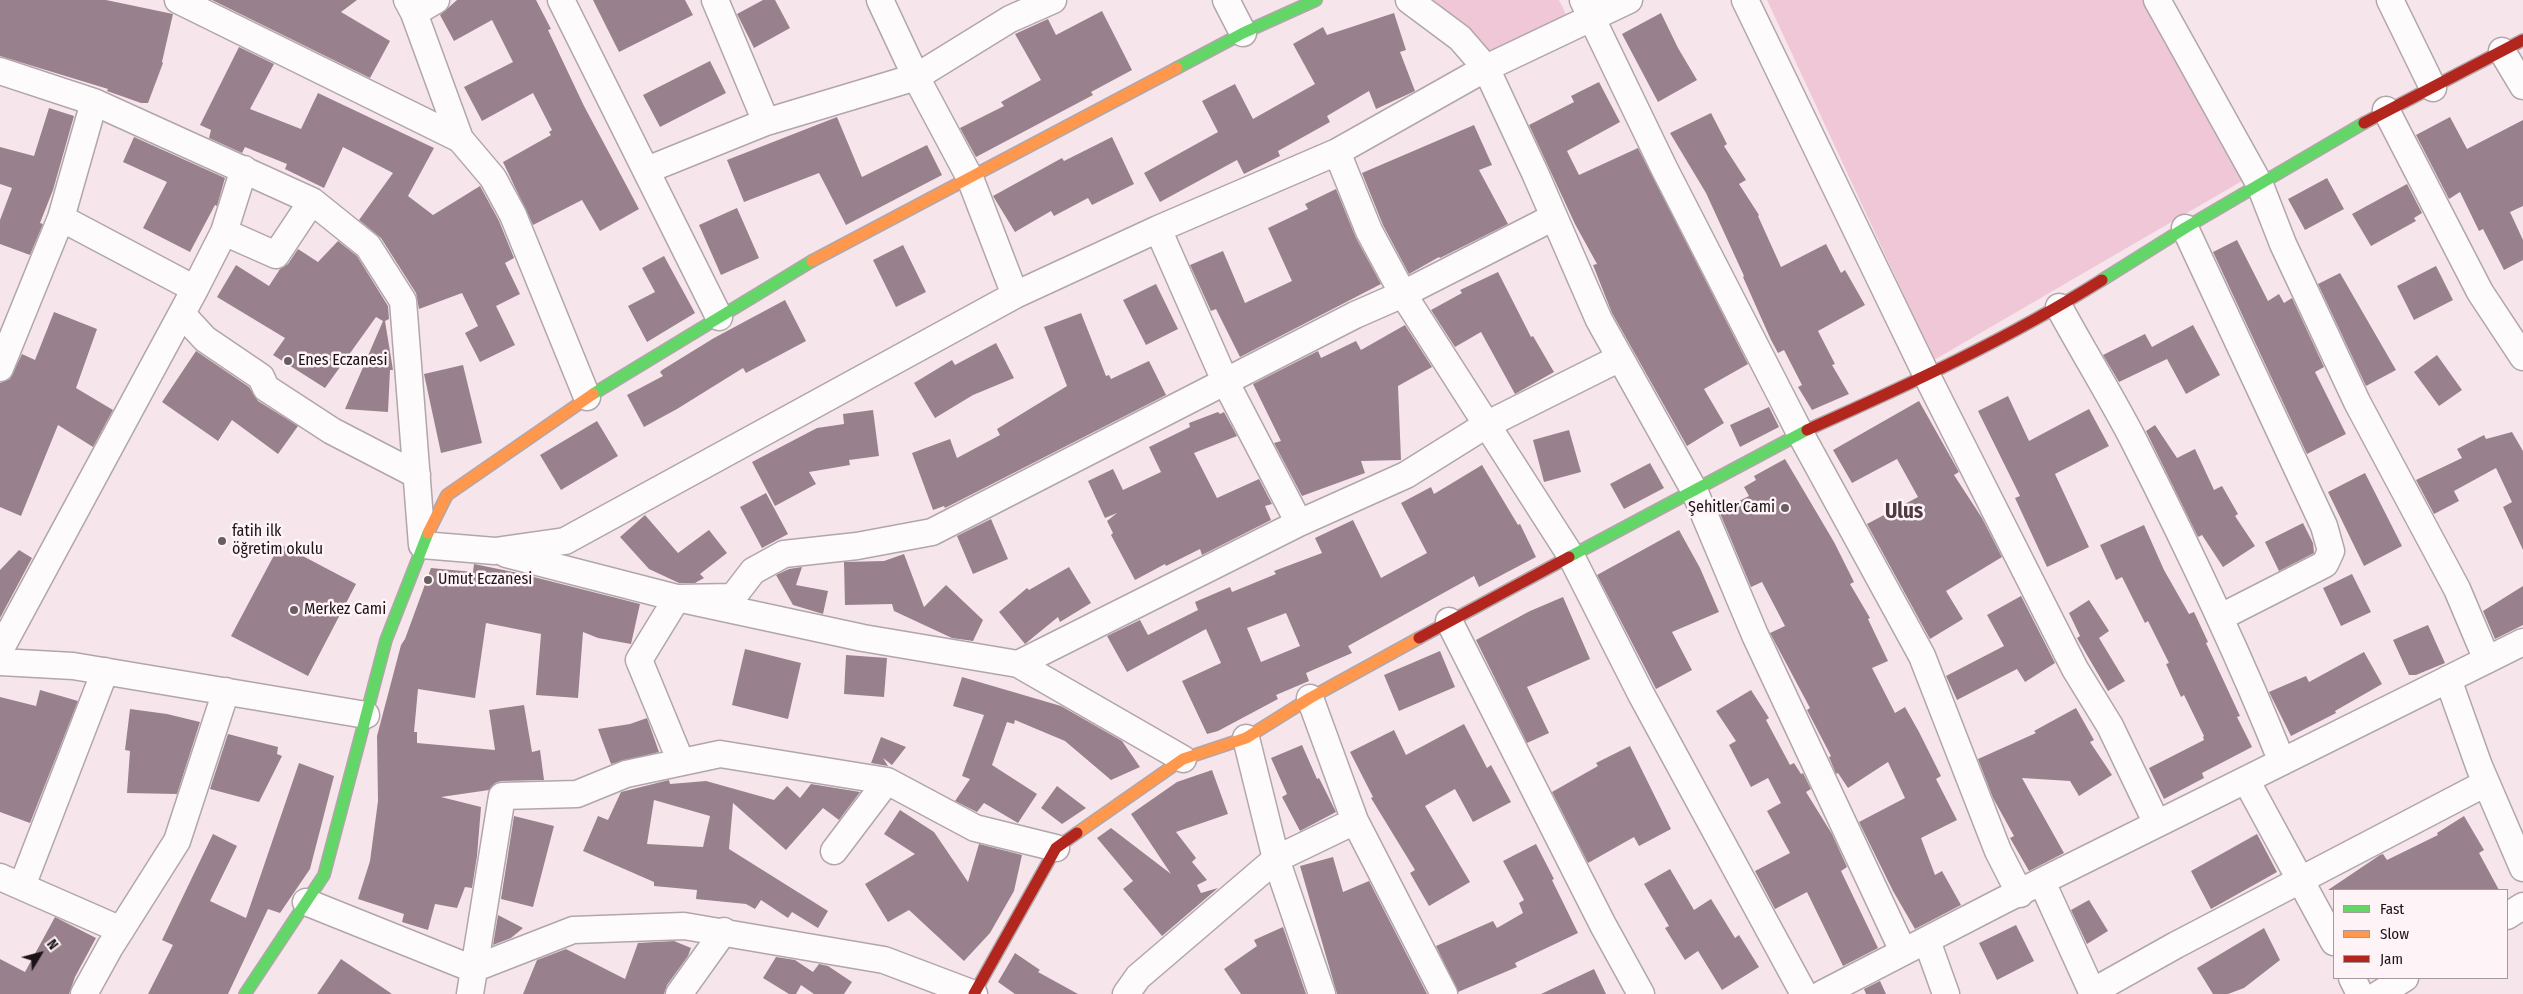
<!DOCTYPE html>
<meta charset="utf-8">
<style>
body{margin:0}
#map{position:relative;width:2523px;height:994px;overflow:hidden;background:#f6e6ec;font-family:"Fira Sans Condensed",sans-serif}
canvas{display:block}
.legend{position:absolute;left:2333px;top:889px;width:175px;height:90px;box-sizing:border-box;background:#fef3f7;border:1px solid #a4999d;margin:0;padding:6px 9px;list-style:none;font-size:15px;color:#1c1316}
.legend li{display:flex;align-items:center;gap:10px;height:25px}
.legend b{width:25px;border:1px solid #a4999d}
.north{position:absolute;left:15px;top:929px;width:50px;height:50px;-webkit-text-stroke:4px #fef3f7;paint-order:stroke;rotate:53deg;font-size:14px;font-weight:700;line-height:20px;text-align:center;color:#1c1316}
.north::after{content:'';display:block;margin:auto;width:18px;height:22px;background:#1c1316;clip-path:polygon(50% 0,100% 100%,50% 72%,0 100%)}
</style>
<div id="map">
<canvas width="2523" height="994"></canvas>
<ul class="legend">
<li><b style="height:6px;background:#63d668"></b>Fast</li>
<li><b style="height:6px;background:#ff974d"></b>Slow</li>
<li><b style="height:6px;background:#b3261e"></b>Jam</li>
</ul>
<div class="north">N</div>
</div>
<script>
const g = document.querySelector('canvas').getContext('2d');
g.lineJoin = 'round';
function fillPath(path, color) {
  g.fillStyle = color;
  g.fill(path, 'evenodd');
}
function trace(path, color, width, dash) {
  g.strokeStyle = color;
  g.lineWidth = width;
  g.lineCap = dash ? 'butt' : 'round';
  g.setLineDash(dash || []);
  g.stroke(path);
}
function write(font, color, halo, rows, align = 'center') {
  g.font = font + ' "Fira Sans Condensed",sans-serif';
  g.lineWidth = 5;
  g.setLineDash([]);
  g.textBaseline = 'middle';
  g.strokeStyle = halo;
  g.fillStyle = color;
  for (const [text, x, y, turn = 0] of rows) {
    g.save();
    g.translate(x, y);
    g.rotate((+turn || 0) * Math.PI / 180);
    g.textAlign = isNaN(turn) ? turn : align;
    if (halo) g.strokeText(text, 0, 0);
    g.fillText(text, 0, 0);
    g.restore();
  }
}
fillPath(new Path2D(`
 M1427,0H1559L1566,14L1488,56Z
 M1767,0H2144L2242,181L1934,360Z`), '#f0c7d7');
fillPath(new Path2D(`
 M0,0H106L173,14L162,62L163,63L148,103H141L107,91L108,89L0,56Z
 M212,0H357L341,12L390,41L370,78Z
 M457,0H536L551,29L548,30L584,106L639,209L600,231L582,200L533,225L503,162L551,135L549,132L552,130L533,93L482,121L464,87L513,62L492,20L454,41L440,15Z
 M593,0H685L693,15L619,52Z
 M763,0H775L790,28L754,48L737,14Z
 M1102,11L1132,70L1091,92L1093,95L976,157L960,128L1004,106L1001,102L1041,80L1015,34L1048,19L1056,35Z
 M1394,13L1406,50L1400,52L1415,91L1376,109L1369,91L1327,116L1330,122L1278,151L1280,156L1244,174L1237,160L1160,202L1144,173L1218,132L1202,101L1235,84L1253,119L1315,84L1293,44L1323,27L1327,35Z
 M1661,13L1678,48L1697,80L1658,102L1622,34Z
 M239,47L274,64L250,109L301,129L318,93L434,148L408,196L433,215L480,186L499,221L514,258L505,263L520,294L496,306L515,345L480,362L465,333L478,326L462,293L419,309L416,293L381,238L359,220L393,173L343,147L324,188L285,169L287,164L245,147L242,153L209,138L211,130L200,125Z
 M710,61L726,93L660,127L643,95Z
 M1599,82L1620,122L1567,151L1579,175L1638,148L1748,364L1704,389L1724,423L1687,446L1612,313L1593,265L1597,264L1575,224L1529,125L1574,102L1571,96Z
 M49,108L74,116L53,190L40,223L43,224L30,255L0,244V220L12,188L0,184V147L34,156Z
 M1711,113L1727,144L1724,146L1746,180L1739,184L1759,215L1758,216L1781,267L1826,244L1841,273L1845,270L1865,305L1818,331L1835,364L1832,365L1849,394L1812,410L1798,387L1802,385L1784,350L1778,353L1771,340L1743,277L1744,276L1706,193L1670,133Z
 M837,117L862,177L927,145L942,175L846,225L819,173L744,202L727,160Z
 M2450,117L2467,149L2523,120V206L2510,212L2523,240V260L2504,270L2483,229L2479,231L2460,192L2449,199L2416,135Z
 M1474,125L1492,165L1479,170L1508,224L1440,258L1439,257L1409,274L1383,225L1362,173Z
 M134,137L225,178L217,206L215,205L190,252L143,228L167,182L123,162Z
 M1112,137L1134,184L1092,205L1088,198L1054,216L1051,211L1015,232L993,196L1062,158L1064,161Z
 M2327,178L2344,209L2305,230L2288,199Z
 M2407,184L2422,213L2414,218L2416,221L2371,246L2352,214Z
 M1336,189L1356,238L1381,284L1240,357L1216,309L1211,311L1190,265L1223,251L1245,303L1292,281L1268,228L1308,209L1305,204Z
 M737,208L759,258L721,275L699,225Z
 M2237,240L2268,301L2279,294L2284,303L2292,298L2324,367L2315,372L2346,434L2307,454L2213,252Z
 M338,241L357,256L388,306L389,319L385,321L393,370H390L388,412L345,409L383,321L376,317L325,388L273,355L285,338L217,297L236,265L269,286L280,269L288,264L298,249L318,262Z
 M903,245L926,292L896,307L873,260Z
 M664,256L695,313L647,342L628,306L655,292L642,268Z
 M2436,266L2453,300L2414,320L2397,286Z
 M1498,272L1531,337L1533,336L1554,372L1515,394L1481,332L1455,347L1431,310L1462,293L1460,290Z
 M2340,273L2396,370L2366,386L2318,284Z
 M1156,284L1178,329L1146,345L1123,300Z
 M785,300L806,341L746,373L743,368L677,409L644,427L627,395L663,376L660,372L662,370L714,338Z
 M54,312L97,329L76,388L113,410L93,447L58,425L21,516L0,507V383L10,379L22,354L35,360Z
 M1081,313L1106,376L1109,375L1111,379L1149,361L1166,395L945,508L944,506L933,510L912,453L950,439L957,458L1000,435L997,429L1067,386L1044,327Z
 M1405,325L1432,367L1398,386L1401,460L1361,461L1365,473L1302,496L1274,443L1281,441L1253,384L1318,351L1321,358L1356,341L1361,350Z
 M2193,325L2220,375L2186,394L2167,359L2119,382L2103,355L2145,334L2152,347Z
 M996,343L1014,378L973,395L935,418L914,383L952,360L955,365Z
 M196,351L249,387L258,401L298,426L278,454L232,420L218,441L162,402Z
 M2437,355L2462,390L2439,406L2414,372Z
 M463,365L482,443L441,453L424,374Z
 M2008,396L2029,441L2089,409L2109,446L2055,474L2089,547L2047,567L2015,498L2020,496L1978,411Z
 M1919,401L1959,472L1954,475L1982,518L2002,557L1946,591L1963,619L1930,639L1867,524L1918,497L1897,459L1852,483L1833,450Z
 M1769,407L1779,427L1740,447L1730,425Z
 M873,410L879,456L849,460L850,465L809,472L816,484L775,506L752,462L817,428L844,424L843,414Z
 M1218,412L1220,414L1224,412L1237,436L1194,453L1217,498L1259,479L1272,504L1265,506L1271,520L1202,555L1200,549L1166,566L1165,564L1135,580L1111,535L1113,533L1107,521L1117,513L1105,518L1088,481L1113,469L1123,490L1161,472L1149,447L1190,427L1189,423Z
 M597,421L618,456L561,490L540,455Z
 M2155,425L2177,458L2195,449L2214,490L2222,486L2238,514L2235,516L2255,546L2223,567L2202,535L2198,537L2146,431Z
 M1569,430L1581,472L1544,482L1533,440Z
 M2512,432L2523,451V550L2503,507L2512,502L2496,468L2454,491L2459,501L2434,514L2416,480L2462,458L2457,449L2484,435L2486,439Z
 M1785,459L1834,542L1854,582L1850,584L1870,618L1868,619L1888,661L1872,668L1895,713L1905,707L1919,732L1941,776L1936,779L1957,820L1921,838L1935,875L1942,871L1961,905L1915,929L1893,891L1859,822L1905,798L1888,762L1848,788L1838,773L1836,774L1829,757L1831,756L1807,710L1810,708L1770,633L1785,626L1762,582L1751,587L1719,511L1749,496L1744,487L1756,480L1754,476Z
 M1650,463L1664,488L1624,509L1610,484Z
 M1482,465L1518,525L1520,524L1536,557L1479,587L1474,576L1348,646L1352,653L1306,673L1309,681L1276,695L1278,699L1218,731L1207,734L1182,681L1221,663L1206,629L1127,672L1107,636L1140,620L1148,635L1198,610L1195,602L1230,587L1232,592L1276,574L1274,571L1322,553L1315,538L1353,520L1381,578L1427,553L1401,503L1431,487L1434,494ZM1286,613L1300,646L1261,662L1247,628Z
 M2365,473L2402,546L2364,566L2328,492Z
 M766,493L788,534L762,548L740,507Z
 M645,515L678,553L709,530L727,553L700,574L704,578L695,583H679L649,569L620,537Z
 M991,519L1008,559L973,574L957,536Z
 M2303,523L2313,543L2314,553L2279,571L2265,542Z
 M2144,525L2164,570L2189,614L2194,612L2208,642L2206,643L2240,716L2237,717L2252,747L2202,773L2204,778L2164,799L2149,768L2204,740L2203,737L2204,736L2184,695L2181,697L2166,664L2169,663L2148,621L2145,623L2122,577L2116,580L2100,545Z
 M1679,530L1700,568L1719,612L1672,632L1692,670L1656,689L1597,575Z
 M280,544L356,584L308,676L231,636Z
 M19,550L32,558L0,618V570Z
 M904,554L924,607L946,585L983,620L973,641L952,638L894,611L892,604L845,605L844,562L884,561Z
 M474,564L518,573L640,604L631,644L598,638L583,632L578,698L536,695L541,634L486,623L475,698L418,689L414,732H417V743L495,750L489,710L524,705L532,752L540,750L544,780L501,781L495,783L489,790L441,797L481,807L477,856L472,888L465,887L457,908L435,904L428,930L402,922L404,914L358,899L370,861L378,801L377,736L401,645L405,639L431,568L473,572Z
 M802,567L796,585L828,591L823,614L793,605L776,575L789,569Z
 M1069,567L1091,603L1060,622L1058,617L1025,644L999,612L1027,588L1029,590Z
 M2352,574L2371,612L2341,626L2323,588Z
 M2523,586V625L2495,639L2483,611Z
 M2021,596L2055,663L2025,682L2017,669L1957,700L1946,676L2004,646L1987,615Z
 M1563,597L1590,659L1527,687L1549,733L1527,743L1476,640L1530,611Z
 M2089,600L2109,631L2099,638L2125,681L2108,691L2077,638L2080,636L2069,613Z
 M2428,625L2445,663L2416,675H2409L2393,640Z
 M745,649L801,663L788,719L732,705Z
 M1440,651L1455,687L1399,711L1384,675Z
 M2364,652L2382,684L2335,711L2336,713L2291,736L2269,692L2306,676L2309,682Z
 M846,655L887,658L884,697L844,694Z
 M962,677L1061,706L1122,741L1140,767L1111,780L1065,741L1015,720L1014,724L1007,722L992,765L1037,794L1018,823L984,803L977,812L955,801L970,779L962,776L984,715L953,706Z
 M40,690L78,701L30,823L0,812V697L36,706Z
 M1751,690L1769,718L1766,720L1790,765L1794,763L1801,774L1803,773L1811,789L1806,792L1832,834L1847,867L1841,871L1878,948L1843,966L1807,892L1775,909L1755,871L1790,853L1767,811L1781,803L1768,778L1751,787L1729,745L1736,741L1716,711Z
 M2076,708L2094,740L2090,742L2112,775L2079,796L2070,781L2022,778L2064,853L2029,871L2010,838L2014,836L1993,798L1978,759L2036,733L2034,731Z
 M130,709L167,714L200,722L177,794L127,793L130,751L125,750Z
 M647,718L659,752L611,764L598,729L630,724Z
 M1464,724L1487,768L1491,765L1511,802L1473,822L1455,789L1425,806L1470,882L1429,906L1410,873L1415,870L1371,798L1373,797L1350,752L1394,730L1406,755Z
 M228,734L278,747L277,754L282,756L259,802L210,789Z
 M881,737L906,747L892,765L883,758L888,766L871,763Z
 M1302,745L1317,779L1319,778L1336,812L1300,831L1282,797L1287,794L1271,758Z
 M1630,746L1671,829L1639,846L1634,837L1588,863L1552,792L1598,766L1596,763Z
 M299,763L334,776L310,869L280,913L268,909L228,994H148L173,945L162,940L213,834L237,846L210,901L246,918Z
 M1212,770L1228,814L1176,832L1196,858L1192,862L1207,880L1197,885L1201,893L1218,888L1162,936L1123,889L1133,881L1097,838L1111,828L1171,874L1131,814L1177,782Z
 M669,780L670,784L706,781L774,800L787,786L800,798L811,784L860,792L839,820L823,808L786,850L733,803L729,849L828,911L818,928L792,912L788,918L761,900L755,909L746,904L696,899L697,890L654,886V882L583,851L598,816L608,820L621,792ZM654,800L710,816L703,847L647,844Z
 M1057,786L1086,808L1062,824L1041,808Z
 M900,810L934,832L968,882L979,844L1022,855L1014,891L990,933L964,961L909,910L888,922L865,884L915,854L884,834Z
 M514,816L554,826L533,907L501,899Z
 M2464,816L2484,850L2479,853L2499,890H2328L2380,855L2383,854L2387,860L2438,835L2437,833Z
 M2257,834L2277,872L2211,909L2191,871Z
 M1536,844L1554,879L1552,880L1578,933L1515,963L1517,967L1458,992L1436,946L1493,921L1497,928L1523,913L1519,903L1524,900L1503,861Z
 M1333,857L1343,892L1369,881L1427,994H1337L1300,866Z
 M1670,869L1694,910L1711,899L1735,938L1739,935L1759,967L1722,990L1698,951L1685,960L1665,928L1669,926L1644,884Z
 M2089,900L2108,931L2087,944L2071,910Z
 M498,915L523,928L511,938L493,945Z
 M55,917L96,938L75,977L69,994H0V959L25,972Z
 M2016,925L2034,961L1997,980L1979,943Z
 M1283,927L1306,994H1241L1224,969L1257,946L1254,940Z
 M2264,928L2280,960L2244,988L2228,994H2213L2197,968Z
 M674,941L691,948L688,956L667,985L664,994H523L537,960L566,949L625,979L638,943Z
 M1015,953L1040,970L1038,972L1078,994H1015L998,982Z
 M776,957L795,960L813,972L819,964L828,966L852,982L844,994H814L801,985L796,994H789L763,978Z
 M341,959L392,994H317Z
 M1594,969L1606,994H1541Z
 M1880,981L1886,994H1866L1864,989Z`), '#98818c');
const street = new Path2D(`
 M178,0L460,139
 M407,0L414,13L460,139L493,178L513,215L587,397
 M561,0L719,317
 M715,0L766,122
 M880,0L916,77L970,178L1015,295
 M1226,0L1243,33
 M1409,0L1460,38L1486,68L1535,173L1599,320L1694,490L1755,635L1903,951
 M1583,0L1664,168L1800,433L1922,656L1998,851L2020,894
 M1745,0L1927,376L2075,669L2110,726L2157,824
 M2157,0L2260,185L2283,244L2357,402L2457,589L2487,660
 M2390,0L2433,88
 M414,13L436,0
 M2502,51L2523,86
 M0,71L94,102L312,201L368,246L403,301L422,545L495,551L565,541L1015,295L1158,229L1337,152L1486,68L1629,0
 M2386,110L2480,292L2523,357
 M1337,152L1369,231L1403,294L1571,556L1641,694L1804,994
 M647,170L766,122L916,77L1010,19L1053,0
 M61,218L195,289
 M2185,228L2324,526L2331,551L2325,564L2221,617
 M1158,229L1225,381L1299,523
 M224,232L276,255L312,201
 M2059,307C2083,351 2110,395 2133,439C2187,545 2238,652 2282,762
 M182,314L205,339L261,377L266,388L332,431L417,475
 M0,368L61,218L94,102
 M506,554L677,598L863,638L1018,664L1183,759
 M677,598L733,597L753,571L784,554L857,546L932,532L1355,315L1403,294L1554,217
 M677,598L639,660L681,762
 M1449,621L1603,925L1641,994
 M0,650L195,289L224,232L244,169
 M0,662L73,666L366,715
 M1018,664L1299,523L1406,475L1486,425L1620,358
 M2448,679L2479,766L2523,868
 M1310,698L1355,821L1444,994
 M1246,738L1276,859L1322,994
 M2246,780L2334,942
 M834,851L887,781
 M0,877L121,930
 M2042,882L2093,994
 M22,886L105,671
 M306,902L473,969L573,930L684,926L884,960L974,994
 M2507,916L2523,906
 M1927,941L1946,994
 M2352,978L2360,994
 M2092,992L2176,945L2486,783
 M84,994L110,947L177,841L226,691
 M470,994L502,796L577,794L626,774L720,754L887,781L975,828L1056,848
 M679,994L724,931
 M1126,994L1138,977L1276,859L1355,821
 M1822,994L2002,901L2523,642
 M2379,994L2405,978`);
const fast = new Path2D(`
 M1177,68L1243,33L1316,0
 M2102,280L2185,228L2364,123
 M593,394L812,261
 M1569,557L1807,430
 M245,994L324,875L386,640L428,533`);
const slow = new Path2D(`
 M812,261L1177,68
 M428,533L447,495L593,394
 M1077,833L1183,759L1246,738L1310,698L1419,638`);
const jam = new Path2D(`
 M2364,123L2523,40
 M1807,430C1908,385 2008,339 2102,280
 M1419,638L1569,557
 M974,994L1056,848L1077,833`);
trace(street, '#b1a6aa', 29);
trace(fast, '#b1a6aa', 14);
trace(slow, '#b1a6aa', 14);
trace(jam, '#b1a6aa', 14);
trace(street, '#fefbfc', 26);
trace(fast, '#63d668', 11);
trace(slow, '#ff974d', 11);
trace(jam, '#b3261e', 11);
for (const [x, y, r, color] of [
 [288,361,5,"#685d61"],
 [1785,508,5,"#685d61"],
 [222,541,5,"#685d61"],
 [428,580,5,"#685d61"],
 [294,610,5,"#685d61"]
]) {
  const dot = new Path2D();
  dot.arc(x, y, r, 0, 2 * Math.PI);
  g.fillStyle = color;
  g.fill(dot);
  trace(dot, '#fef3f7', 2);
}
write('16px', '#1c1316', '#fef3f7', [
 ["Enes Eczanesi",298,361],
 ["Şehitler Cami",1775,508,"right"],
 ["fatih ilk",232,532],
 ["öğretim okulu",232,550],
 ["Umut Eczanesi",438,580],
 ["Merkez Cami",304,610]
], 'left');
write('bold 21px', '#503a42', '#fef3f7', [
 ["Ulus",1904,512]
]);
</script>
